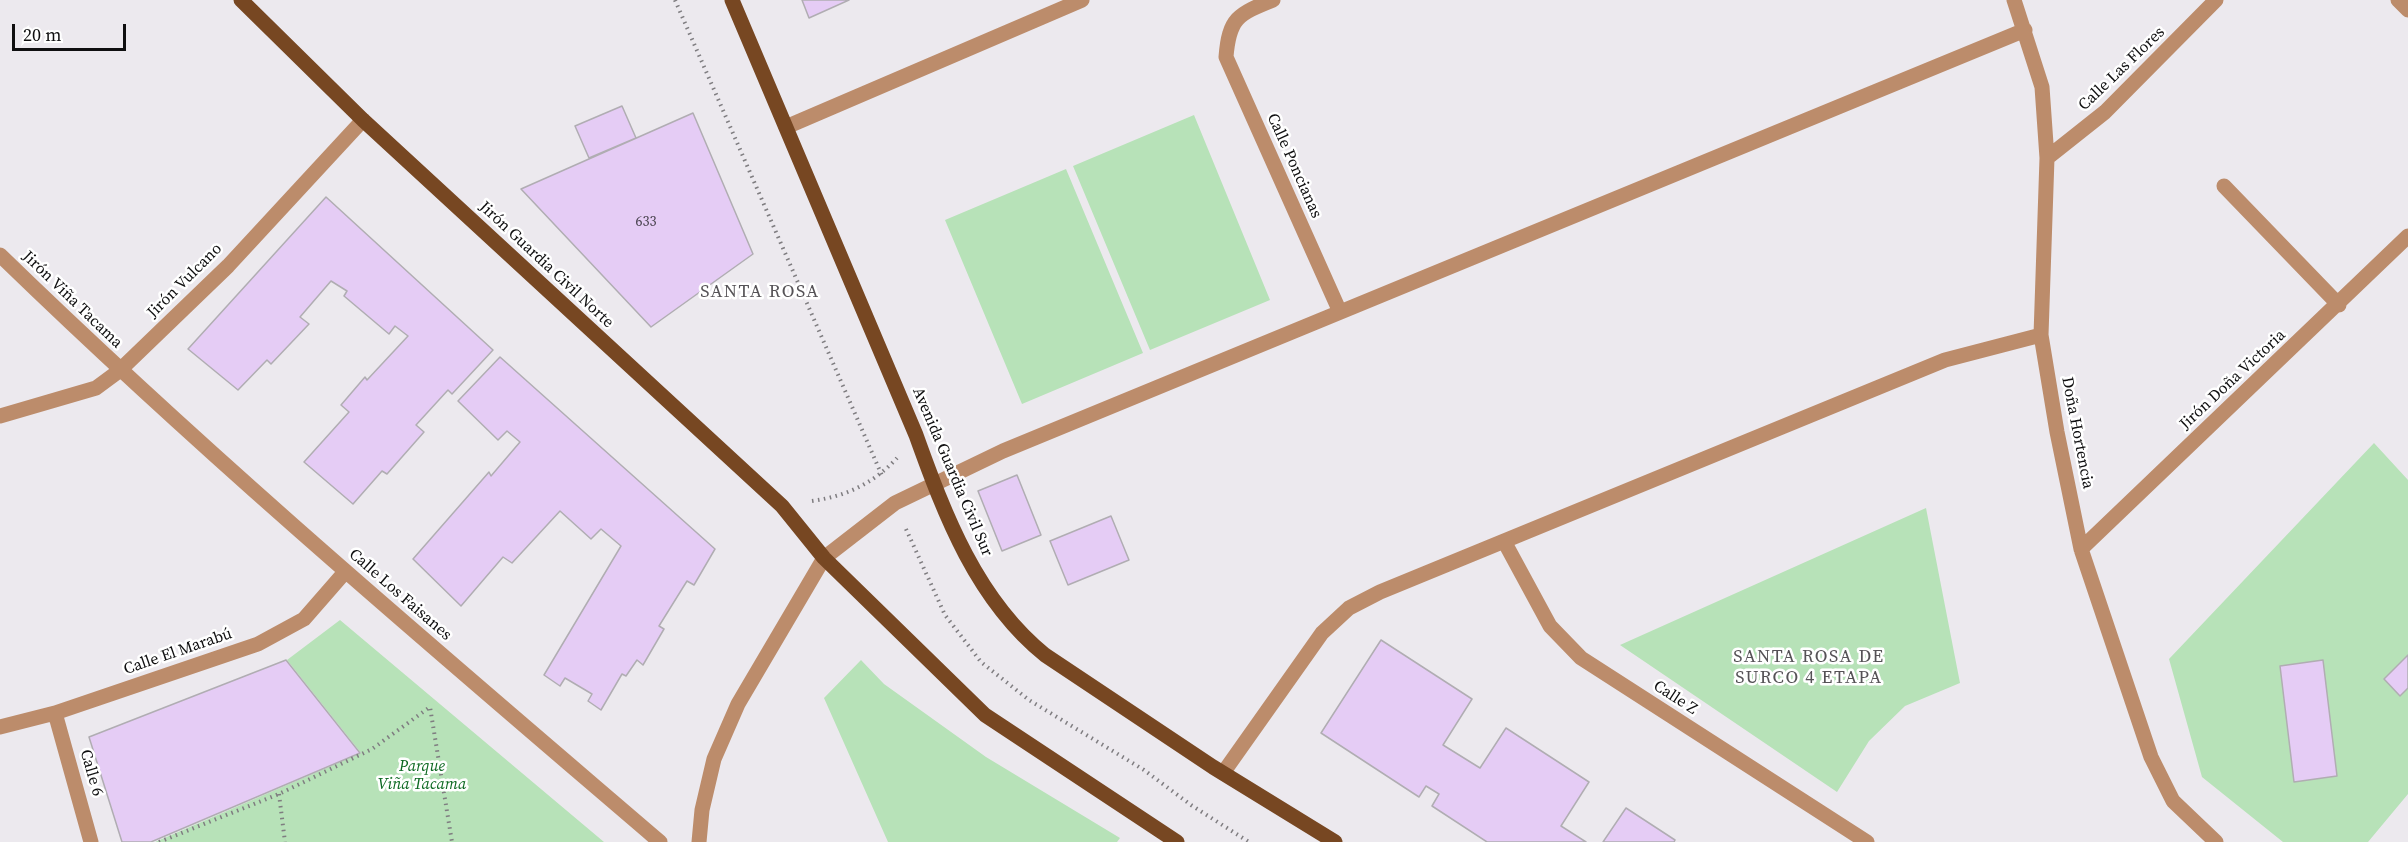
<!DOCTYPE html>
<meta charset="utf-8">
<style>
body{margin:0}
#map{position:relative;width:2408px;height:842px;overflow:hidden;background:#ece9ee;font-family:"Source Serif 4",serif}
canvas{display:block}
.scale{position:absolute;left:12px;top:24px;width:114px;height:27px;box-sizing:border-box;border:3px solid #0f0f10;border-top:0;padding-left:8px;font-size:18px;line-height:21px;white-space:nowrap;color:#0f0f10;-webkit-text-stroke:4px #fff;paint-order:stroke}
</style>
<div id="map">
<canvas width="2408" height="842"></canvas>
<div class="scale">20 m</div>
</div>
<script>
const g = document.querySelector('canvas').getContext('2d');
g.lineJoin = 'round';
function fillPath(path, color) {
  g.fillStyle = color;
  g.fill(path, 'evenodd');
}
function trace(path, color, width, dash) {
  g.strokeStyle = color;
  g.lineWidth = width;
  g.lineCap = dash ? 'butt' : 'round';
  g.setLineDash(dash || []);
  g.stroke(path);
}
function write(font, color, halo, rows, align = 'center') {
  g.font = font + ' "Source Serif 4",serif';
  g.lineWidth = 5;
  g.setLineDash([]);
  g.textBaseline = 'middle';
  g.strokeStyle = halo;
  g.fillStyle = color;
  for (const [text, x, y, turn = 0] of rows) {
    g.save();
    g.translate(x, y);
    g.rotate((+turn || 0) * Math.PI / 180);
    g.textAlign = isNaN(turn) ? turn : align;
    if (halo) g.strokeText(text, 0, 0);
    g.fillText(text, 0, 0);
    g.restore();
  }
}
fillPath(new Path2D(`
 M1194,115L1270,300L1150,350L1073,166Z
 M1066,169L1143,353L1022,404L945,220Z
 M2374,443L2408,480V794L2368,842H2283L2202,777L2169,659Z
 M1926,508L1960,683L1905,706L1869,741L1837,792L1620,645Z
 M340,620L604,842H155L361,753L287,660Z
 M861,660L884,684L986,757L1120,838L1117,842H888L824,698Z`), '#b7e2b8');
const building = new Path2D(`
 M802,0H849L809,18Z
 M622,106L636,138L589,158L575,126Z
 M693,113L753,254L651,327L521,189Z
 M326,197L493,350L452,394L448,390L416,425L424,432L387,474L382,471L353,504L304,462L349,412L341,405L365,377L367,380L408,336L395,326L389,334L344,296L347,291L331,281L300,317L309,324L271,364L267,360L238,390L188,349Z
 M500,357L715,549L694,585L687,581L659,626L664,629L643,665L637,660L626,676L622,674L601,710L588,701L592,694L565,678L560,686L544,675L621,546L601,529L591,539L560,511L512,563L503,557L461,606L413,559L489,472L491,476L520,442L507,431L498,440L458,401Z
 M1017,475L1041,535L1002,551L978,491Z
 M1111,516L1129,560L1068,585L1050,541Z
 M1381,640L1472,699L1443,745L1480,768L1506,728L1589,782L1561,826L1586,842H1487L1432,806L1439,794L1426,786L1419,797L1321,733Z
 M2408,655V688L2400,696L2384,679Z
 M286,660L360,753L151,842H122L89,737Z
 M2323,660L2337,776L2294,782L2280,666Z
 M1626,808L1675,840L1674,842H1603Z`);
fillPath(building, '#e5ccf5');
trace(building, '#b0adb2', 1.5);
trace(new Path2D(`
 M675,0L883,478
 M812,501C846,496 873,484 897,458
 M906,529L945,615L981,662L1029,700L1144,770L1191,805L1249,842
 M279,794L285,842
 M159,842L279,794L372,749L430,707L452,842`), '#7f7d80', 4, [1.5, 4.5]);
trace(new Path2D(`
 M1273,0C1238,14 1229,18 1226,57L1340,312
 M2014,0L2042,87L2047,158L2041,335L2057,432L2081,549L2151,757L2173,801L2216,842
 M2398,0L2408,10
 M786,127L1082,0
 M2047,158L2105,112L2216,0
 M2224,186L2339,305
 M0,255C211,460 436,650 660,842
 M0,416L96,388L119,371L228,266L363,120
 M1505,543L1550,626L1581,658L1867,842
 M2081,549L2408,236
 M55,713L91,842
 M0,727L55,713L258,644L304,619L345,572
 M1223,773L1322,633L1349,608L1380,592L1945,360L2041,335
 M699,842L702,810L714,759L738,704L824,558L895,503L1003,451L2025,30`), '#bc8c6b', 15);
trace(new Path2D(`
 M241,0L363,120L782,506L824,558L985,715L1177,842
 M732,0L916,435C945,516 977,600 1045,655L1213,767L1335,842`), '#774722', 15);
write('14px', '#443e49', null, [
 ["633",646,222]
]);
write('16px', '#0f0f10', '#fff', [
 ["Calle Las Flores",2122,69,-44],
 ["Calle Poncianas",1294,166,66],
 ["Jirón Guardia Civil Norte",546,265,43],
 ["Jirón Vulcano",185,281,-45],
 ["Jirón Viña Tacama",72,300,44],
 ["Jirón Doña Victoria",2233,380,-43],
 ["Doña Hortencia",2077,433,79],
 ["Avenida Guardia Civil Sur",952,472,67],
 ["Calle Los Faisanes",400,595,41],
 ["Calle El Marabú",178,652,-19],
 ["Calle Z",1675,698,33],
 ["Calle 6",91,773,74]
]);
write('italic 16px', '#0b6820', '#fff', [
 ["Parque",422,767],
 ["Viña Tacama",422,785]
]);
g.letterSpacing = '1.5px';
write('18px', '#555256', '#fff', [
 ["SANTA ROSA",760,292],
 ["SANTA ROSA DE",1809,657],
 ["SURCO 4 ETAPA",1809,678]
]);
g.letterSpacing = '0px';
</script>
